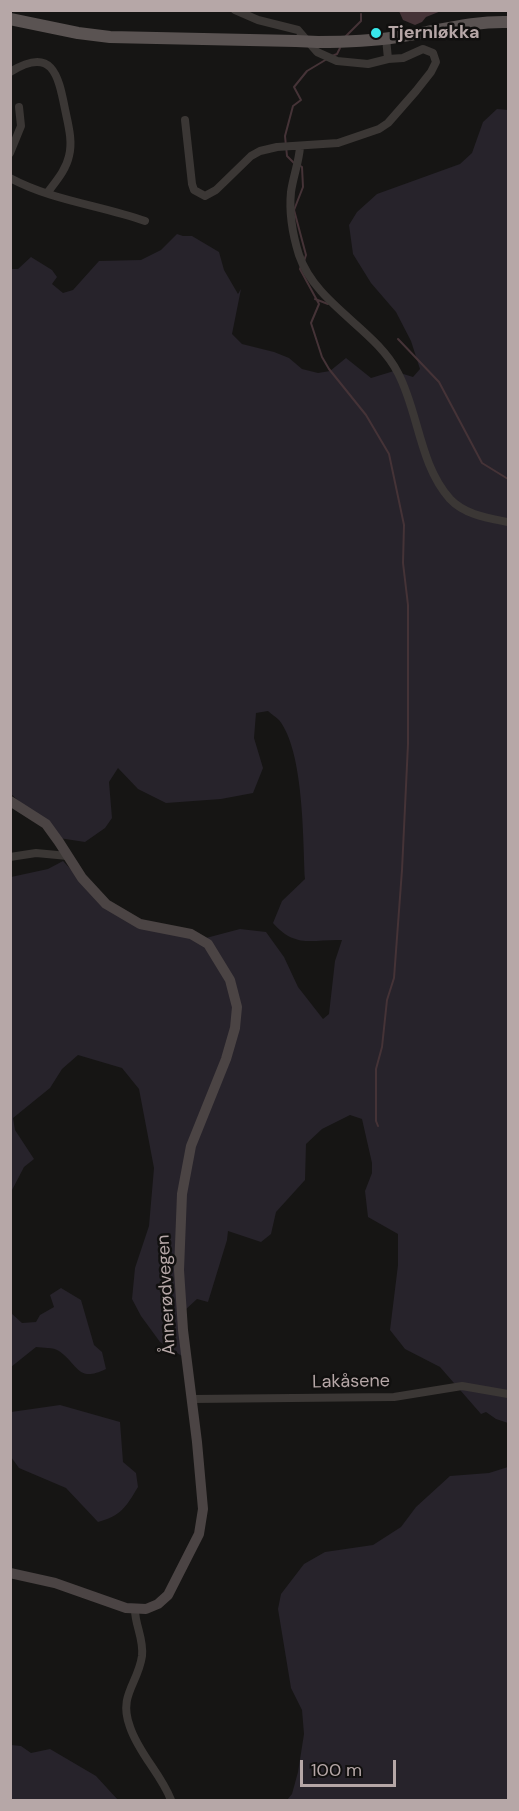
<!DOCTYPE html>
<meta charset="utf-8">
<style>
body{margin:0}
#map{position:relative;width:519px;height:1811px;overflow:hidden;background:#161514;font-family:"DM Sans",sans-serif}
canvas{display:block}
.frame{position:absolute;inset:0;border:12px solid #b6a7a7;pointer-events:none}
.scale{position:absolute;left:300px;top:1760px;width:96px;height:27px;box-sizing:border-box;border:3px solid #b6a7a7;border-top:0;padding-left:8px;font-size:18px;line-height:21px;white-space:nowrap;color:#b6a7a7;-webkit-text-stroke:4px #11100f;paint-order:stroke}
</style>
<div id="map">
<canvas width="519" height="1811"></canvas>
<div class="frame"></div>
<div class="scale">100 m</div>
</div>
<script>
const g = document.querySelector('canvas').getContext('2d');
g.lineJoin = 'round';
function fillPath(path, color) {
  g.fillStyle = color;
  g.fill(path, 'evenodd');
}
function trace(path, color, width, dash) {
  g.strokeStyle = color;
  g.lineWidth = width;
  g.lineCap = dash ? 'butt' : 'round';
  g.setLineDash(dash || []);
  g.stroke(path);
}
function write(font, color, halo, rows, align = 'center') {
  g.font = font + ' "DM Sans",sans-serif';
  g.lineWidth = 5;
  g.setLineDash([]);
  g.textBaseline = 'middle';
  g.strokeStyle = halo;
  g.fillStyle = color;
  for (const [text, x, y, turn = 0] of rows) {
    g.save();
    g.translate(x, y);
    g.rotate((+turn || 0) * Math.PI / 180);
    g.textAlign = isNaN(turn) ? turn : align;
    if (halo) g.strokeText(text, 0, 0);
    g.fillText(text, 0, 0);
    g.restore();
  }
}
fillPath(new Path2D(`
 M497,109L508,110V1423L496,1419L486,1412L481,1414L440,1367L405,1349L390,1330L398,1265V1234L368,1217L365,1191L372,1173V1163L362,1119L350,1115L322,1129L306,1144L305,1180L276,1212L271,1234L261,1242L228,1231L227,1240L208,1302L197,1299L184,1311L185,1358L160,1342L141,1316L132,1299L135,1268L149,1226L154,1168L139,1089L122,1068L78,1055L62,1069L50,1088L13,1118L15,1130L34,1159L24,1167L11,1192V877L48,869L63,861L77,876L126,915L206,938L240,929L266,932L284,957L298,987L323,1019L329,1014L335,961L342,940C312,939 296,949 273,923L282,901L305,879C303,839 304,751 279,720C276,717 271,714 268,711L256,713L254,738L263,768L253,793L221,799L166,803L138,789L118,768L109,782L112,818L105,828L85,842L59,838L11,794V269H18L31,257L52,270L57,277L52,284L63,293L73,290L99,261L141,260L161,250L177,234L183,236H192L219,252L224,270L238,294L241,289L232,334L242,344L274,352L289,358L302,369L318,373L330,371L346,358L371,378L394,371L413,377L420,369L411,341L396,312L371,283L353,254L349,225L357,212L377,194L460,164L472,153L483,122Z
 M61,1288L81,1300L94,1345L102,1352L106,1369C77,1383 79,1365 59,1351C53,1347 43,1348 36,1347L11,1367V1313L22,1323L36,1322L40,1315L54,1307L50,1295Z
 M60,1405L120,1422L123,1462L136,1473L138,1487C126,1507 121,1516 98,1522L66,1488L19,1468L11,1457V1412Z
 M508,1467V1800H287L292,1794L298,1772L304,1734L302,1710L291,1688L278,1609L281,1594L304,1564L325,1552L373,1545L401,1527L416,1507L450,1476L489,1473Z
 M11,1745L21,1746L31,1753L50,1749L96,1776L118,1800H11Z`), '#27232b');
fillPath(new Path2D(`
 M399,11V10L441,11L426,17L422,22L415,25L403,20Z`), '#453337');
trace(new Path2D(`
 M345,37L361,21V14
 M332,56L337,54L340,48
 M294,163L287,156L285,136L293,106L301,100L294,87L307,71L327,59
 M299,165L302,167L303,187L294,210L306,255L304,261
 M301,266L300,269L319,304L311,323L322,357L329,369L366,415L389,454L404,525L403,563L408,605V744L402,870L394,978L387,1000L382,1047L376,1069V1121L378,1126
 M315,299L328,304
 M398,339L439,382L482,463L508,479`), '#453337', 2);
trace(new Path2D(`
 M235,10L258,20L298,30L317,52L337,61L368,64L388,59L386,38
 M10,72C52,46 58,74 65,109C68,124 73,141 69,156C66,170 56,181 48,192
 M185,120L192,184L194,190L205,196L216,190L251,156L260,151L277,147L338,143L379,129L388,123L416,91L431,72L436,62L433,53L423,49L403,58L388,59
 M300,147C299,162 293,177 291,192C289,212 293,236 299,255C316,305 376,329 398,373C419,413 419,464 450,499C465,515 488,518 508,522
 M10,153L21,126L19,107
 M10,178C53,201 100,205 145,221
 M10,857L36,853L68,856
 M192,1399L394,1397L462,1386L508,1394
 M135,1610C135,1625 144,1639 142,1656C138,1684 118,1695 130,1727C139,1754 161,1774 171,1800`), '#3b3735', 8);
trace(new Path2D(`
 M10,801L46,824L59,842L82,878L106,904L140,924L191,934L208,944L230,980L237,1007L235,1028L226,1059L191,1146L182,1194L179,1270L183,1330L197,1442L203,1509L199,1534L168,1595L158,1604L146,1609L126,1608L55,1583L10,1573`), '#4b4444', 10);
trace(new Path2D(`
 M10,19L78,33L110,37L296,41
 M318,42C344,42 371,41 397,37C435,32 470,21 508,22`), '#5a5352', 12);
trace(new Path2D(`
 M296,41L318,42`), '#5a5352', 12);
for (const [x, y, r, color] of [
 [376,33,6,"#38e8eb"]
]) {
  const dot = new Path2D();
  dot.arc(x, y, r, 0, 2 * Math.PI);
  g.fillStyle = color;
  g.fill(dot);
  trace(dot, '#11100f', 2);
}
write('bold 18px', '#b6a7a7', '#11100f', [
 ["Tjernløkka",388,33]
], 'left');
write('18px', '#b6a7a7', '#11100f', [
 ["Ånnerødvegen",167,1295,-93],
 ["Lakåsene",351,1382,-1]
]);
</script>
